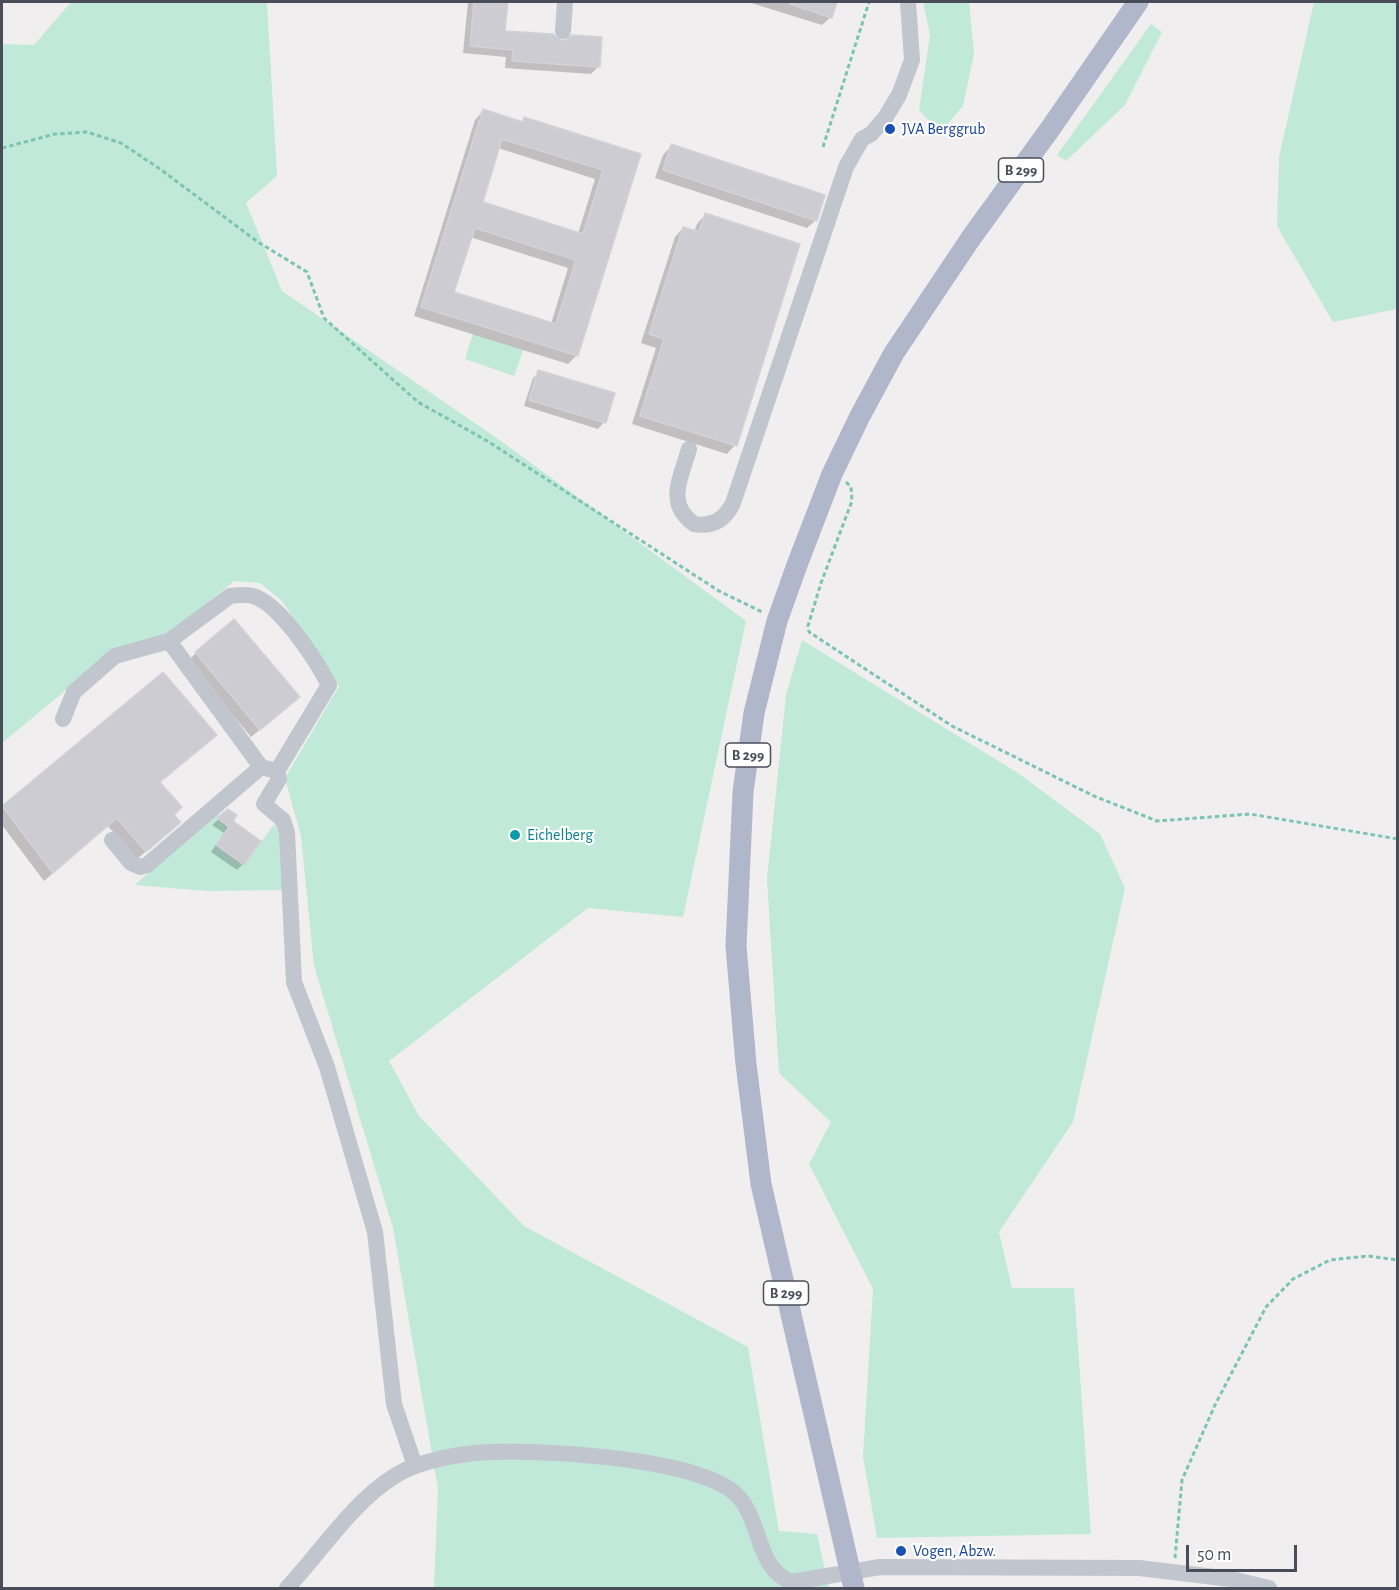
<!DOCTYPE html>
<style>
body{margin:0}
#map{position:relative;width:1399px;height:1590px;overflow:hidden;background:#f0eeee;font-family:"Alegreya Sans",sans-serif}
canvas{display:block}
.frame{position:absolute;inset:0;border:3px solid #484d59;pointer-events:none}
.scale{position:absolute;left:1186px;top:1545px;width:111px;height:27px;box-sizing:border-box;border:3px solid #484d59;border-top:0;padding-left:8px;font-size:18px;line-height:21px;white-space:nowrap;color:#484d59;-webkit-text-stroke:4px #fff;paint-order:stroke}
</style>
<div id="map">
<canvas width="1399" height="1590"></canvas>
<div class="frame"></div>
<div class="scale">50 m</div>
</div>
<script>
const g = document.querySelector('canvas').getContext('2d');
g.lineJoin = 'round';
function fillPath(path, color) {
  g.fillStyle = color;
  g.fill(path, 'evenodd');
}
function trace(path, color, width, dash) {
  g.strokeStyle = color;
  g.lineWidth = width;
  g.lineCap = dash ? 'butt' : 'round';
  g.setLineDash(dash || []);
  g.stroke(path);
}
function write(font, color, halo, rows, align = 'center') {
  g.font = font + ' "Alegreya Sans",sans-serif';
  g.lineWidth = 4.5;
  g.setLineDash([]);
  g.textBaseline = 'middle';
  g.strokeStyle = halo;
  g.fillStyle = color;
  for (const [text, x, y, turn = 0] of rows) {
    g.save();
    g.translate(x, y);
    g.rotate((+turn || 0) * Math.PI / 180);
    g.textAlign = isNaN(turn) ? turn : align;
    if (halo) g.strokeText(text, 0, 0);
    g.fillText(text, 0, 0);
    g.restore();
  }
}
fillPath(new Path2D(`
 M71,2H267L277,176L246,203L282,291L501,441L746,621L683,917L588,908L389,1061L419,1116L524,1226L748,1347L779,1531L817,1534L829,1588H434L438,1489L393,1228L314,966L301,836L285,778L339,686L282,601L260,583L234,581L167,636L112,652L2,743V44L34,45Z
 M923,2H969L974,54L963,106L940,133L919,110L930,35Z
 M1314,2H1397V309L1333,322L1277,226L1279,157Z
 M1151,24L1162,32L1125,105L1066,161L1057,155Z
 M473,334L523,350L514,376L465,359Z
 M802,640L1018,773L1100,834L1125,888L1073,1122L999,1232L1012,1288H1074L1091,1534L877,1538L863,1457L873,1289L809,1164L831,1122L779,1073L767,879L786,695Z
 M223,806L217,818L229,827L216,845L244,865L275,823L281,841L283,890L206,891L135,885Z`), '#c0e9da');
fillPath(new Path2D(`
 M468,2H507L504,32L563,43L599,66L591,74L505,68L506,57L463,53Z
 M748,2H836L831,17L822,25Z
 M483,111L521,123L525,119L640,155L577,355L568,364L414,316L475,120ZM498,148L595,179L578,234L481,203ZM470,237L568,268L551,324L453,293Z
 M671,146L816,220L807,228L655,178L663,155Z
 M705,215L735,445L727,454L632,424L656,348L641,343L675,237L683,228L694,232L697,224Z
 M539,372L604,422L598,429L524,406L533,378Z
 M196,653L289,706L251,737L188,661Z
 M163,674L215,735L159,783L173,815L170,831L137,859L107,825L44,881L2,825V808Z
 M228,811L243,864L237,870L211,852L224,833L212,825Z`), '#0003');
const building = new Path2D(`
 M474,2H508L505,31L553,34L563,41L572,35L602,37L600,67L512,61L513,50L470,46Z
 M790,2H837L832,18L790,4Z
 M483,109L523,122L524,117L641,154L578,356L421,307ZM502,139L603,170L583,234L483,202ZM475,228L576,260L556,324L454,292Z
 M671,144L825,195L817,221L663,170Z
 M705,213L800,244L737,446L640,416L664,339L649,334L683,227L699,232Z
 M538,370L615,393L606,423L529,400Z
 M234,619L300,697L260,730L195,652Z
 M163,672L217,735L160,782L182,807L174,815L181,822L146,852L117,818L53,873L2,806Z
 M228,809L237,815L233,821L261,841L244,865L216,845L229,827L217,818Z`);
fillPath(building, '#ccccd2');
trace(building, '#d2d3d8', 1.5);
trace(new Path2D(`
 M823,147L869,2
 M2,148L55,134L87,132L121,143L160,169L258,242L307,272L324,318L418,402L489,442L719,591L762,612
 M846,482L851,487L852,501L821,583L808,626L809,632L952,726L1094,796L1157,821L1250,814L1398,839
 M1175,1558L1182,1480L1215,1405L1266,1307L1293,1279L1330,1260L1368,1256L1398,1260`), '#7cc4b1', 3, [4.5, 3]);
trace(new Path2D(`
 M563,31L565,2
 M689,449C681,478 665,503 694,524C712,527 725,520 733,503L846,167L862,139L871,134L885,118L899,95L912,60L908,2
 M169,641L261,767
 M63,719L74,692L115,656L169,641L230,596C238,595 245,594 253,596C280,604 316,660 329,685L277,771
 M112,840L131,863L140,867L147,865L261,767L277,771L279,779L264,804L283,820L287,833L294,982L327,1067L375,1232L394,1404L415,1466
 M287,1588C321,1552 351,1504 393,1477C416,1462 448,1456 475,1453C531,1448 689,1457 732,1491C763,1514 753,1568 792,1582L880,1567L1139,1568L1231,1579L1269,1588`), '#c0c5ce', 16);
trace(new Path2D(`
 M854,1588L761,1184L746,1064L736,946L743,792L754,713L777,621L797,565L832,474L860,416L894,353L971,238L1050,129L1138,2`), '#b0b7ca', 21);
for (const [x, y, r, color] of [
 [890,129,6,"#1a4fb4"],
 [515,835,6,"#0f9aa8"],
 [901,1551,6,"#1a4fb4"]
]) {
  const dot = new Path2D();
  dot.arc(x, y, r, 0, 2 * Math.PI);
  g.fillStyle = color;
  g.fill(dot);
  trace(dot, '#fff', 2);
}
for (const [x, y, w] of [
 [1021,170,45],
 [748,755,45],
 [786,1293,45]
]) {
  const box = new Path2D();
  box.roundRect(x - w / 2, y - 12, w, 24, 4.5);
  g.fillStyle = '#fff';
  g.fill(box);
  trace(box, '#484d59', 1.5);
}
write('bold 15px', '#484d59', null, [
 ["B 299",1021,170],
 ["B 299",748,755],
 ["B 299",786,1293]
]);
write('16px', '#164399', '#fff', [
 ["JVA Berggrub",902,129],
 ["Vogen, Abzw.",913,1551]
], 'left');
write('16px', '#0d838f', '#fff', [
 ["Eichelberg",527,835]
], 'left');
</script>
